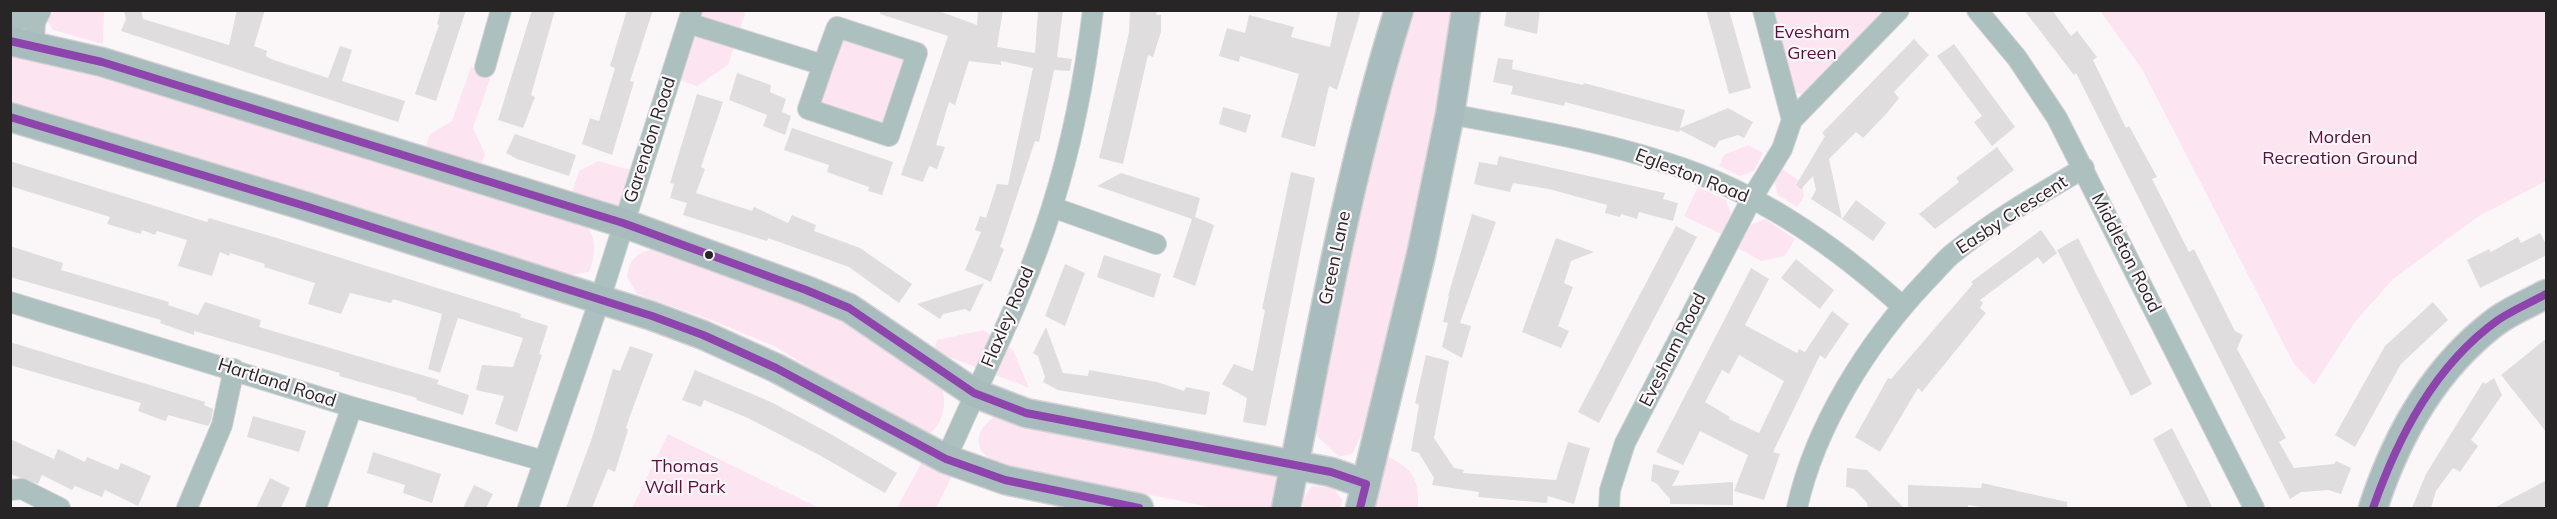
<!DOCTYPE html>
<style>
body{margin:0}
#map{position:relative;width:2557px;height:519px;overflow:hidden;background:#fbf7f9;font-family:Mulish,sans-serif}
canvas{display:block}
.frame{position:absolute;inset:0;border:12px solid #272526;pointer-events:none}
</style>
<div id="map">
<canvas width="2557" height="519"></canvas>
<div class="frame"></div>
</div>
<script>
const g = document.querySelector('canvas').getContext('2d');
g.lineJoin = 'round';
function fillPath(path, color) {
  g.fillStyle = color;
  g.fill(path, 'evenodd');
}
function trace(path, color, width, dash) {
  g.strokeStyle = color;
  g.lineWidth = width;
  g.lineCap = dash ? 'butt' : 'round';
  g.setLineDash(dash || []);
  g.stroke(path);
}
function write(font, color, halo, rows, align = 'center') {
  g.font = font + ' Mulish,sans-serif';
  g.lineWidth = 4.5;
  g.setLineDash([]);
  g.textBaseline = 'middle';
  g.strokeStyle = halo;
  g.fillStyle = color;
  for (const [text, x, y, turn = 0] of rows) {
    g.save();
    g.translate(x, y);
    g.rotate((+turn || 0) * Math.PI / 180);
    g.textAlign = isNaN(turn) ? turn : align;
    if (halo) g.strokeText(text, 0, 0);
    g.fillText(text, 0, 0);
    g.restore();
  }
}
fillPath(new Path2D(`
 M55,10L104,11L103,44L53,30L47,20Z
 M695,11H743L745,14L728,65L697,86L674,78Z
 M1409,11H1459L1408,285L1366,425L1353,453L1339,457L1317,436L1314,402Z
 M1769,11H1885L1804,94L1794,93Z
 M2100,11H2546V181L2479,216L2393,279L2355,322L2314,385L2294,364L2142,69Z
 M840,31L911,57L885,132L814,106Z
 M10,51L90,71L538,213C548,215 572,216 580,221C598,231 596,256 589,272L569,275L11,101Z
 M471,67L492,73L473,128L485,154L476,179L421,162L430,134L452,121Z
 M1748,145L1763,153L1754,171L1740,176L1719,166L1724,155Z
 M598,161L635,171L620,224L567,208L579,171Z
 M1781,168L1802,183L1804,197L1797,207L1778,195L1774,180Z
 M1698,187L1726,200L1731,214L1721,234L1684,216Z
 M1765,219L1795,239L1785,256L1761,261L1738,248L1751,225Z
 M657,248L843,314L942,386C946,404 945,418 932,432L925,433L836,384L776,347L714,321L637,294L627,277C630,257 638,252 657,248Z
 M983,330L1013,350L1029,388L934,351L937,340Z
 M995,416L1276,475L1278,489L1270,508H1215L1016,468C1008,465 996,463 989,458C970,445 980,426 995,416Z
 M668,434L819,508H632Z
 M1377,452C1408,465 1420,473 1418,508H1365Z
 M925,456L956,468L936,508H897Z
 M1312,486L1333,488L1342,499L1341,508H1303V499Z`), '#fde4f1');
fillPath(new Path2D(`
 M124,10H141L143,19L229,45L237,10H265L254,46L267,51L266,56L271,59L328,78L340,46L352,50L342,81L405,101L398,122L121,31L126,19Z
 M441,10H466L436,101L415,94L439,25L437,24Z
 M532,10H555L531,95L535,97L523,128L498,120Z
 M627,10H653L630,81L634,82L612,155L582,144L590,118L599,121L615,68L610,66Z
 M880,10H936L977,25L978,10H1003L997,47L1035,53L1038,10H1063L1057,57L1072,59L1070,71L1054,70L1039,142L1035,141L1000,247L1004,249L991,282L965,270L981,232L975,230L980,216L986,218L997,184L1008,185L1033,68L1001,61V65L969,61L955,105L949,102L936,145L945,147L937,169L929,166L923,182L901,175L948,36L880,14Z
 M1130,10H1157L1156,15H1161V32L1153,57L1148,55L1123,164L1099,158L1129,33Z
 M1338,10H1361L1337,90L1329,86L1315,147L1281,137L1299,74L1240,56L1239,62L1219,56L1227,28L1245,33L1249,15L1294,27L1291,37L1330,47Z
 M1507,10H1540L1537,34L1504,26Z
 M1706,10H1729L1751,88L1729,94Z
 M2024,10H2052L2071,36L2077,31L2097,57L2093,60L2126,128L2129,126L2157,177L2152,179L2189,252L2194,249L2235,331L2243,335L2237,349L2286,438L2279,442L2294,468L2334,464L2336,461L2351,468L2341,494L2328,490L2301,492L2290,499L2076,73L2074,75Z
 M1914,39L1929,55L1894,92L1899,98L1887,113L1863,138L1856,132L1829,159L1842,219L1811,199L1816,190L1813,176L1801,189L1796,185L1825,136L1822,133Z
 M1954,44L2015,127L1992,146L1974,122L1982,116L1937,56Z
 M1498,58L1513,60L1512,69L1583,85L1584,83L1685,110L1680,128L1728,108L1753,122L1744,138L1738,135L1719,141L1715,148L1680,130L1679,132L1565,102L1564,106L1511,94L1513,86L1493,82Z
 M737,73L771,85L770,92L786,99L782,112L791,116L785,135L763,126L767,115L729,100Z
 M697,94L723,102L701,167L705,169L696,193L752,211L754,207L788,223L792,215L816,225L814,231L860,248L912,284L899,303L849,267L768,238L767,241L683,215L687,203L670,198L674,184L670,183Z
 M1223,107L1251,115L1246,133L1219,124Z
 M792,128L893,162L882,195L868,191L869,187L827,172L829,165L784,150Z
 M515,134L576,155L569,176L517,159L506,153Z
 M1997,147L2014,170L1935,229L1919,214L1959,182L1956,178Z
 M1499,156L1665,193L1663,199L1678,203L1673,221L1639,212L1637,219L1621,214L1620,217L1605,213L1607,205L1549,189L1513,183L1510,192L1474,184L1479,162L1497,165Z
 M10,161L207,222L209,218L277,238L521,314L520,317L548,326L539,354L542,355L517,432L495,424L504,396L476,390L482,365L513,367L523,338L458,318L440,373L428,369L442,314L393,299L391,303L350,293L341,314L308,304L315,283L264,267L265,264L230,253L229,256L220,252L212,276L178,266L187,240L157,231L155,235L142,230L141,234L107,224L110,217L10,186Z
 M1291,172L1315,178L1266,426L1243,422L1247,398L1222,384L1234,364L1253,371L1265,310L1262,309Z
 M1121,173L1200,198L1195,217L1214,225L1195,286L1173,277L1192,219L1097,186Z
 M1856,200L1886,223L1873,241L1842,219Z
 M1472,214L1496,222L1460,323L1471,326L1462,358L1442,347L1448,323L1443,322L1449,296H1448Z
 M1676,226L1697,237L1599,423L1578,412Z
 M2041,230L2057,253L2043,264L2038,257L1980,300L1983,303L1980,308L1986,313L1922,392L1918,388L1880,452L1855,437L1888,378L1891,379L1973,284L1971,282Z
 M2540,233L2547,246V255L2480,288L2467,260L2489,249L2491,252L2518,237L2521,243Z
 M1556,238L1594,252L1571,261L1564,283L1573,287L1558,326L1569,331L1561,348L1522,332Z
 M2078,238L2152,384L2131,396L2057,250Z
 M10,246L63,263L61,270L169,302L168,305L198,315L205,302L261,320L259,327L439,380L437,384L469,395L463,415L416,400L417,398L339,376L340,373L194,331V335L160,323L161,320L10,277Z
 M1104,255L1161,274L1154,298L1097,277Z
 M1796,259L1834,290L1820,309L1781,278Z
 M1065,264L1085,273L1065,326L1045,316Z
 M1751,268L1769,279L1745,325L1797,353L1799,349L1805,352L1832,311L1849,324L1825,359L1820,355L1773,452L1780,454L1764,500L1734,491L1748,455L1700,431L1683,465L1656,452ZM1739,355L1784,381L1759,433L1729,419L1730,417L1705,402L1722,370L1729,374Z
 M984,283L970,312L965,309L943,314L940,319L917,304Z
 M2433,302L2448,320L2401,364L2355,447L2335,435L2385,346Z
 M1046,327L1063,373L1088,376L1089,370L1157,382L1184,391L1186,387L1210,392L1206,415L1058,390L1043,382L1045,377L1038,356L1033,353Z
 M2547,338V433L2501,375Z
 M10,342L205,402L204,405L213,409L211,421L208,426L168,415L166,421L162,420L138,411L141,403L10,365Z
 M630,346L653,354L631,413L626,428L628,430L615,472L608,469L592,508H566L592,438L613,369L620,371Z
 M1426,355L1449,361L1434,438L1454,468L1464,470L1463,473L1556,480L1568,442L1590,448L1574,504L1548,496L1547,503L1478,497L1479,492L1432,485L1434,478L1419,453L1411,451L1419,405L1415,403Z
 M695,370L771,402L829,433L897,473L885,493L821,456L748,418L704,400L701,407L682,400Z
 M2494,378L2502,395L2471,440L2478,446L2460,472L2453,468L2436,491L2431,508H2412L2426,474L2483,382L2485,384Z
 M253,416L306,431L299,452L247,437Z
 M2172,428L2208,498L2212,508H2188L2153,439Z
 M10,439L54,459L58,449L85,462L87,457L118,470L121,463L151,476L138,506L105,490L102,497L75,486L72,490L42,475L38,484L10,474Z
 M373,452L441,474L432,503L403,493L405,485L367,473Z
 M1653,464L1680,471L1672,486L1733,482V505L1670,504V499L1656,483L1651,481Z
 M1847,468L1867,470L1904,508H1868L1867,503L1854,489L1846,487Z
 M270,478L290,488L281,508H256Z
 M2547,480V508H2494Z
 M1982,483L2067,502V508H1987L1968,505V508H1908V485L1981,488Z
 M474,485L493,494L486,508H463Z`), '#e0dddf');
const street = new Path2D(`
 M1763,10L1792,120
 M1977,10L2017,58L2057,118L2254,508
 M688,23L823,65L837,27L917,53L889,136L808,109L823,65
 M10,28L30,10
 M40,46L34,39L35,22L41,10
 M485,67L501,10
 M1450,114C1523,128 1597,140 1667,163C1757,191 1833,244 1902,306
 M1052,207L1156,244
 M10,302L352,407L544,461
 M946,459C982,376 1025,294 1052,207C1072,144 1085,76 1093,10
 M10,490L22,489L60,508
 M187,508L222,425L234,369
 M316,508L352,407
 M528,508L600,299L692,10
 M1609,508L1610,490L1625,443L1752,198L1782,149L1792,120L1899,10
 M1797,508C1815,426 1868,342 1926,281C1934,273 1942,263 1951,255C1992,221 2038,195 2084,168`);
const secondary = new Path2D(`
 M10,41L102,62L623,223L806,290L849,308L974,393L1026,413L1331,472L1366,484
 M10,117L305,206L652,316L703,335L776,368L946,459L1005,480L1139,508
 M1286,508C1319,341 1348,173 1399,10
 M1360,508L1421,255L1450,114L1466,10
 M2373,508C2396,437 2434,369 2494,323C2509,311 2530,303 2546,294`);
trace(street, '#d4d2d3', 22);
trace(secondary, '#d4d2d3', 31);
trace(street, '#acc0c0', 20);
trace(secondary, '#a8bcbd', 28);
trace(new Path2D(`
 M10,41L102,62L623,223L806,290L849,308L974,393L1026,413L1331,472L1366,484L1360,508
 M10,117L305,206L652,316L703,335L776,368L946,459L1005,480L1139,508
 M2373,508C2398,437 2435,365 2498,320C2513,310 2530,303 2546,294`), '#8e44ad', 8);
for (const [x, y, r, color] of [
 [709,255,5,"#272526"]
]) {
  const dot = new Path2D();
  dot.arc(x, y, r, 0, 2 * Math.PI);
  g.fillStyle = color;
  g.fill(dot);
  trace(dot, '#fcf6f9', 2);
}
write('18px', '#5a0f40', '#fcf6f9', [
 ["Evesham",1812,33],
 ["Green",1812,54],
 ["Morden",2340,138],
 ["Recreation Ground",2340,159],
 ["Thomas",685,467],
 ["Wall Park",685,488]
]);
write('18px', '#272526', '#fcf6f9', [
 ["Garendon Road",650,140,-72],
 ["Egleston Road",1692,176,21],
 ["Easby Crescent",2012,215,-33],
 ["Middleton Road",2126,253,63],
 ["Green Lane",1335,258,-78],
 ["Flaxley Road",1008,317,-67],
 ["Evesham Road",1673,350,-63],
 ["Hartland Road",277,383,18]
]);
</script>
